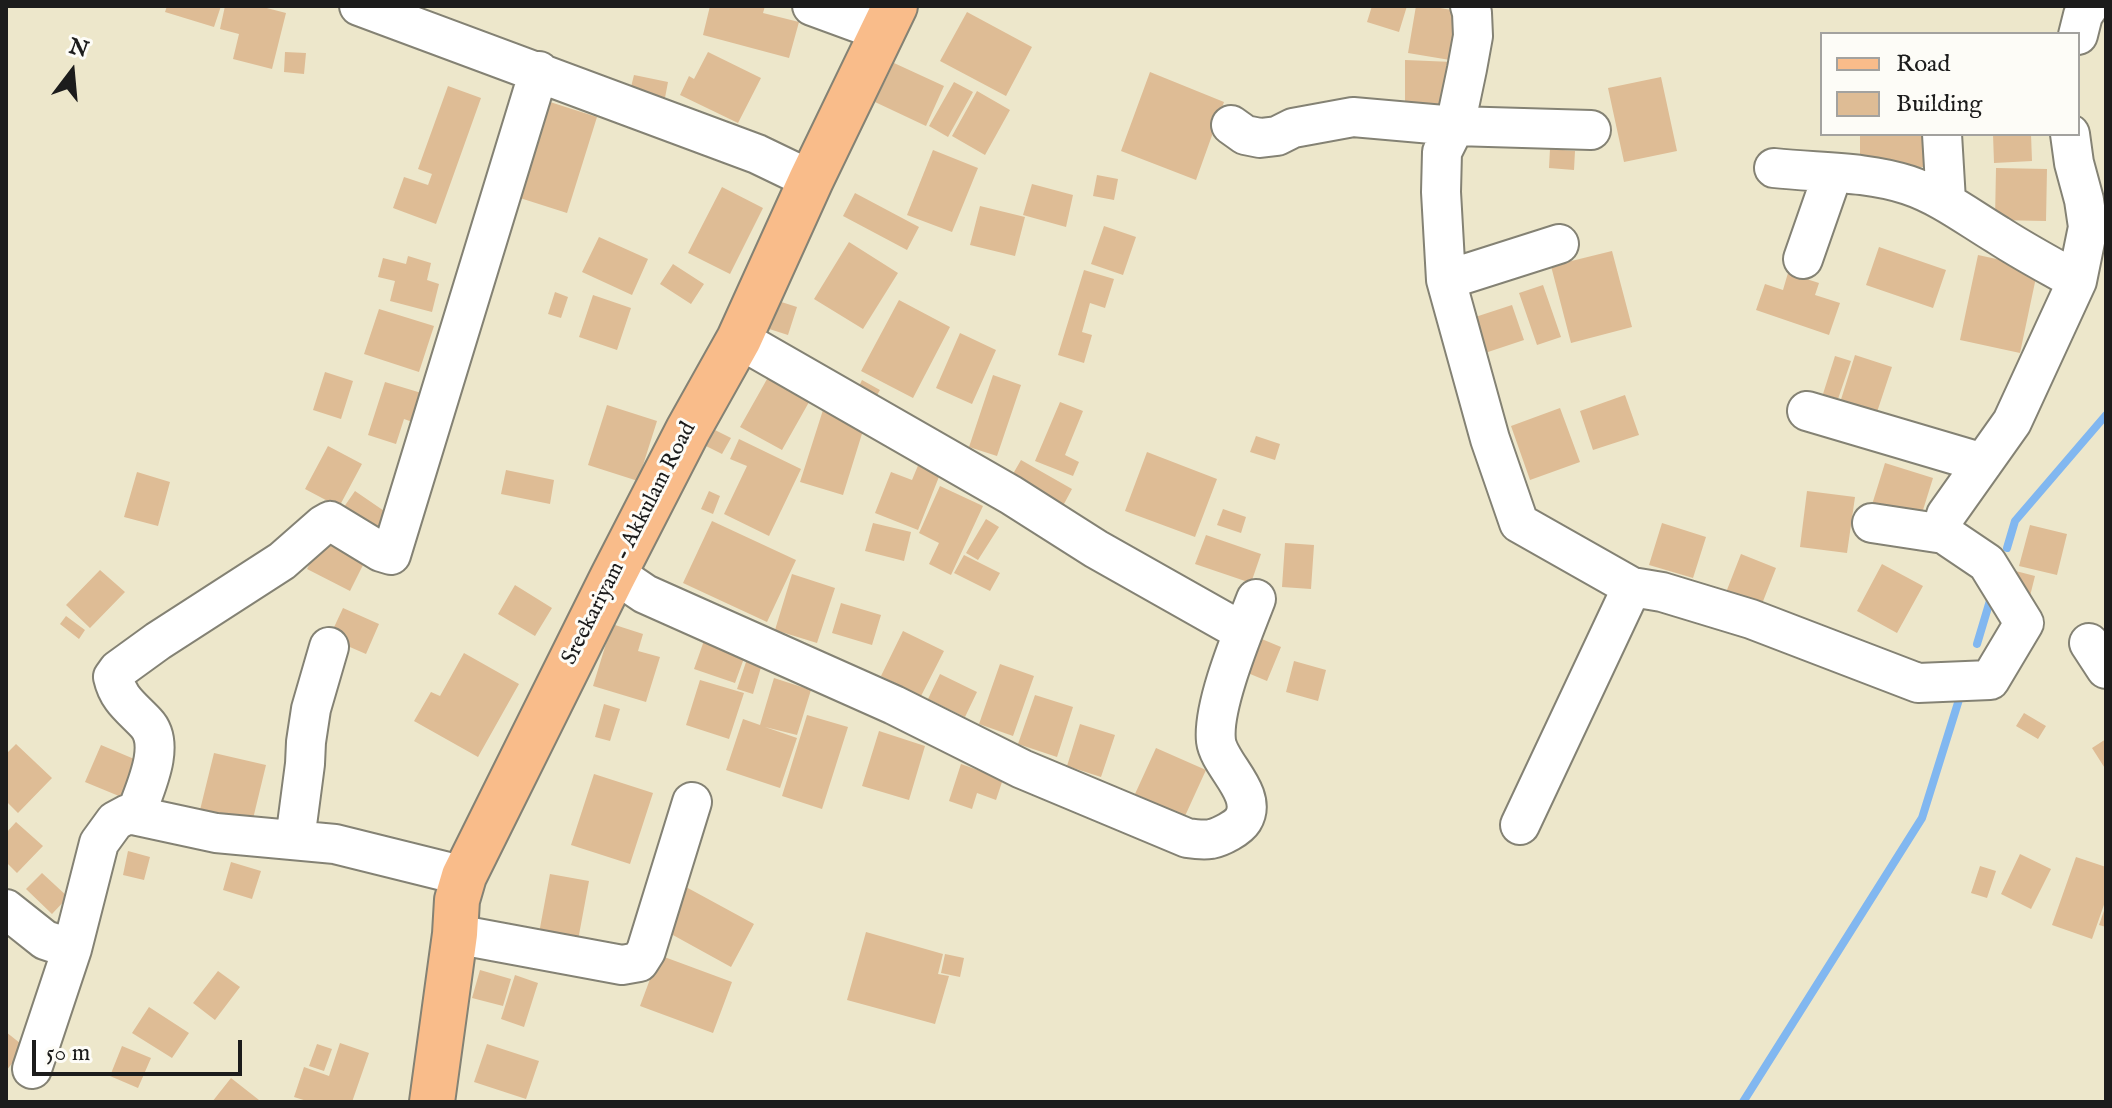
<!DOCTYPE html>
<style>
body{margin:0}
#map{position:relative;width:2112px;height:1108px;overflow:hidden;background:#ede7cb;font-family:"IM FELL English",serif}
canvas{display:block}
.frame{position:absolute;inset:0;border:8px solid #1c1c1c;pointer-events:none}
.legend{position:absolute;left:1820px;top:32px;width:260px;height:104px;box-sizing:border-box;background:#fdfcf7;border:2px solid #a3a29f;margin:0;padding:10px 14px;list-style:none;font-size:24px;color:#1c1c1c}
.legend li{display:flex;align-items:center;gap:16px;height:40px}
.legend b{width:40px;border:2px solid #a3a29f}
.north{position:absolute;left:32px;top:32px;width:80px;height:80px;-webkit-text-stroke:6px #fdfcf7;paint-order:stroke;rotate:16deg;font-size:22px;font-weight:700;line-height:32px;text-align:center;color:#1c1c1c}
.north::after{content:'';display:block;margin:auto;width:28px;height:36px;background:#1c1c1c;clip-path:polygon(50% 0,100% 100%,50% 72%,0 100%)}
.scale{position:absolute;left:32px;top:1040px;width:210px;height:36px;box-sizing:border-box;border:4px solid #1c1c1c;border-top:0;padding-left:10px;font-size:24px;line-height:28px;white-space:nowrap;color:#1c1c1c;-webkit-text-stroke:6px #fdfcf7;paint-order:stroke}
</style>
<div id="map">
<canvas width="2112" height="1108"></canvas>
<div class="frame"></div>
<ul class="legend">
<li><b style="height:10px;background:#f9bc8a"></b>Road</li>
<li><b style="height:22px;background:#debc95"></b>Building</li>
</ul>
<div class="north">N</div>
<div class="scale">50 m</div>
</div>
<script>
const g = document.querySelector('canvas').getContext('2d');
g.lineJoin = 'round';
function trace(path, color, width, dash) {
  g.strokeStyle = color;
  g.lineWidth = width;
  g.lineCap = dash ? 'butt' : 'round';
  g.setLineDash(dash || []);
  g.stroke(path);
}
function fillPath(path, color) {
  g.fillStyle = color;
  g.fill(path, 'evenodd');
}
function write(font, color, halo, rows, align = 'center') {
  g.font = font + ' "IM FELL English",serif';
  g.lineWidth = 6;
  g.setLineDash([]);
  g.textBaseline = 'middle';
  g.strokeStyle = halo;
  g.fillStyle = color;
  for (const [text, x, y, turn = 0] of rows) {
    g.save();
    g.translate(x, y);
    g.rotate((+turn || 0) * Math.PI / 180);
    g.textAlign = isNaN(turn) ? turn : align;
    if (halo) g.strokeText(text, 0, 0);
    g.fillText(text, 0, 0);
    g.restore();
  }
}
trace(new Path2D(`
 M2007,548L2015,521L2106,415
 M1977,644L1992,594
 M1743,1102L1922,818L1962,690`), '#81b7f0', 8);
fillPath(new Path2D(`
 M167,6H221L214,27L165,12Z
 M225,6H259L286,13L272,69L233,59L239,34L220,29Z
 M710,6H765L763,13L799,22L789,58L703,35Z
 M1372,6H1407L1399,32L1367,22Z
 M1416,6H1428L1464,12L1456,61L1408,53Z
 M967,12L1032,47L1006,96L940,61Z
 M285,52L306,53L304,74L284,72Z
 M708,52L761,78L738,123L680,95L689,76L694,79Z
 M1405,60L1453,62L1452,118L1405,117Z
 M894,63L944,86L926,126L875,102Z
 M1150,72L1224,102L1196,180L1121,151Z
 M634,75L668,82L664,103L629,95Z
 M1661,77L1677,151L1624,162L1608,88Z
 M954,82L973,92L948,137L929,126Z
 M448,86L481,98L436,224L393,208L404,177L428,185L432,174L418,169Z
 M977,91L1010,110L985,155L952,136Z
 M550,102L597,117L567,213L520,198Z
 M1860,134H1923V167H1860Z
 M1993,134H2031L2032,161L1994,163Z
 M1550,149L1575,151L1574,170L1549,168Z
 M933,150L978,168L952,232L907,215Z
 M1996,168L2047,169L2046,221L1995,220Z
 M1097,175L1118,179L1114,200L1093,196Z
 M1032,184L1073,195L1066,227L1023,215Z
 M722,187L763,208L730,274L688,253Z
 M855,193L919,227L907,250L843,216Z
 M980,206L1025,217L1015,256L970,245Z
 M1104,226L1136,237L1123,275L1091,264Z
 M599,237L648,259L632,295L582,272Z
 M849,242L898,273L863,329L814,299Z
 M1879,247L1946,270L1933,308L1866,285Z
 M1612,251L1632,327L1571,343L1551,266Z
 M1978,255L2038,268L2020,353L1960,340Z
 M408,256L431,263L427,280L439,284L432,312L390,301L395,281L378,277L383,258L406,264Z
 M673,264L704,284L691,304L660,284Z
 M1084,270L1114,279L1105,308L1090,303L1082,332L1092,335L1084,363L1058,355Z
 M1788,273L1819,283L1815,295L1840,303L1829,335L1756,310L1765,284L1783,290Z
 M1543,285L1561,337L1537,345L1519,293Z
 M555,292L568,297L561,318L548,314Z
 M593,295L631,308L617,350L579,337Z
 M772,299L797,307L788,335L763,327Z
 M899,300L950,327L913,398L861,371Z
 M1512,305L1524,340L1476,356L1463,321Z
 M379,309L434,326L419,372L364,354Z
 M960,333L996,350L972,404L936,388Z
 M1855,355L1892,367L1874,421L1838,409Z
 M1835,356L1851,361L1838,399L1823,394Z
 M325,372L353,381L341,419L313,410Z
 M771,372L813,395L782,450L740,427Z
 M993,375L1021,385L997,456L969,447Z
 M862,380L880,390L873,402L856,392Z
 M385,382L428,395L418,424L404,419L396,444L368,435Z
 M1625,395L1639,435L1593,450L1580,411Z
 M1060,402L1083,411L1065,455L1079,462L1073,476L1035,461Z
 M607,405L657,421L638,481L588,465Z
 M1560,408L1580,462L1530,480L1511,426Z
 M823,410L865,424L843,495L800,482Z
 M715,430L731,438L722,454L706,446Z
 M1256,436L1280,444L1275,460L1250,452Z
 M739,439L801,469L769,536L724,514L747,466L730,459Z
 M328,446L362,464L339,507L305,489Z
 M1147,452L1217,479L1195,537L1125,511Z
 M922,456L944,464L918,530L875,513L891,472L912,480Z
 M1021,460L1072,489L1058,515L1006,486Z
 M1885,463L1933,478L1918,526L1870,511Z
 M506,470L554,480L550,504L501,494Z
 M137,472L170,482L158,526L124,517Z
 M940,486L983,506L951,575L929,564L939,543L919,533Z
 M355,491L390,515L372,540L337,517Z
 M709,491L720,496L713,514L701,509Z
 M1807,491L1855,497L1847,553L1800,547Z
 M1223,509L1246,517L1241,533L1217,525Z
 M986,519L999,527L978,560L966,553Z
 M712,521L796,560L767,622L683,583Z
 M873,523L911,532L904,561L865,551Z
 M1662,523L1706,537L1693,578L1649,565Z
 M2030,525L2067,534L2057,575L2019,566Z
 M327,530L370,551L350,591L307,569Z
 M1206,535L1261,554L1251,583L1195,564Z
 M1285,543L1314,545L1311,589L1282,587Z
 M1741,554L1776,568L1760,609L1725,595Z
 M964,555L1000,573L990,591L954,573Z
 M1882,564L1923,586L1897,633L1857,611Z
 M2008,569L2035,576L2030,596L2004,589Z
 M100,570L125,592L90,628L66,605Z
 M792,574L835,588L817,643L775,630Z
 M515,585L552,608L535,636L498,614Z
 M841,603L881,615L872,645L832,633Z
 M343,608L379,624L366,654L329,638Z
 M66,616L85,630L79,639L60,624Z
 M612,624L643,634L638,651L660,657L646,702L593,686Z
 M903,631L944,651L921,696L881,676Z
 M706,635L747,650L735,683L694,669Z
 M1257,637L1281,647L1267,681L1243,671Z
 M464,653L519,684L478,757L414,721L431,692L440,696Z
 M747,659L762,664L753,694L737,689Z
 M1294,661L1326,670L1318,701L1286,692Z
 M1000,664L1034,676L1013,736L979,724Z
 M940,674L977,692L965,717L928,699Z
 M774,678L811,690L797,735L765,727L797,738L780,788L726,770L743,719L760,725Z
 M700,680L744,693L729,739L686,725Z
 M1035,695L1073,707L1057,757L1018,744Z
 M604,704L620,709L610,741L595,737Z
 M2024,713L2046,726L2038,739L2016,726Z
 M807,715L848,727L822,809L782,796Z
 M1080,724L1115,735L1101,777L1067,766Z
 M879,731L925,746L909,800L862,786Z
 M2106,739V770L2092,748Z
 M16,744L52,778L18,813L6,801V754Z
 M101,745L146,764L131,801L85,782Z
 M1156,748L1206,770L1185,816L1135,794Z
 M214,753L266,765L252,823L200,810Z
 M961,764L1003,779L996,800L977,793L972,809L949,801Z
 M594,774L653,793L630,864L571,845Z
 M16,822L43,846L17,873L6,862V833Z
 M128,851L150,857L144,880L123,875Z
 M2020,854L2051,869L2031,909L2001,894Z
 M2076,857L2106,867V899L2092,939L2052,925Z
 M231,862L261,871L252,899L223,890Z
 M1980,866L1996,871L1987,898L1971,893Z
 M42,873L68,897L52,914L26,889Z
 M550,874L589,881L576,951L537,944Z
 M686,887L754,924L731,967L662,929Z
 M2106,905V927L2099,925Z
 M866,932L943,954L938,974L949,976L935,1024L847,1000Z
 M945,954L964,958L960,977L941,973Z
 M659,955L732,982L713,1033L640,1006Z
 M480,970L511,979L503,1006L472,998Z
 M218,971L240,987L215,1020L193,1003Z
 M515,975L538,983L524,1027L501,1019Z
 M149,1007L189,1033L172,1058L132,1033Z
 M6,1032L25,1047L6,1071Z
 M340,1043L369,1053L352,1102H310L294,1097L304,1067L329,1076Z
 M317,1044L332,1049L324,1071L309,1066Z
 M487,1044L539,1061L526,1099L474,1082Z
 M122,1046L151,1058L138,1088L110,1076Z
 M231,1078L259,1100L258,1102H212Z`), '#debc95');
const minor = new Path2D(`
 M359,6L757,154L811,180
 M812,6L883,32
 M1470,6L1472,13L1473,36L1467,69L1455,126L1442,152L1441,192L1446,280L1490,439L1519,523L1632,587L1662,592L1751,619L1918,683L1990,680L2024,623L1987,563L1944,534L1943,526L1946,515L2012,422L2077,281L2088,227L2084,200L2074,163L2070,134
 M2078,35L2083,15L2089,6
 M1231,125L1245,135L1260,138L1277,136L1293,128L1353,117L1455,126L1591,130
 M1942,134L1946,201
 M1774,168C1819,173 1865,171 1908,185C1941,196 1968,217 1998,235C2024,252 2051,266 2077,281
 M1803,259L1833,173
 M1446,280L1559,244
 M739,339L1011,495L1096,549L1243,632
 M1807,411L1983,463
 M1872,523L1944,534
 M614,573L645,594L894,705L1022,769L1187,838C1194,839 1204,840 1211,839C1221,837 1238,828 1243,820C1259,794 1219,765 1216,741C1212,706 1243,633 1256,599
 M2089,643L2106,669
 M136,814C144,790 167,745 146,723C131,707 118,699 113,677L118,670L158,641L282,561L323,525L330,521L381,552L391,555L539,71
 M1520,825L1632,587
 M295,840L305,764L306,742L311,709L329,647
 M6,909L45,940L72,949L99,843L115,821L128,814L216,833L335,844L464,876
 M455,934L622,965L639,962L646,951L692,802
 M32,1069L72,949`);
const major = new Path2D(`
 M432,1102L455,934L457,900L464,876L612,578L688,430L739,339L811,180L895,6`);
trace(minor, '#848274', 42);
trace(major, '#848274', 48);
trace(minor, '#fff', 38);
trace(major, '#f9bc8a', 44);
write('22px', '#1c1c1c', '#fdfcf7', [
 ["Sreekariyam - Akkulam Road",630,544,-63]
]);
</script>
